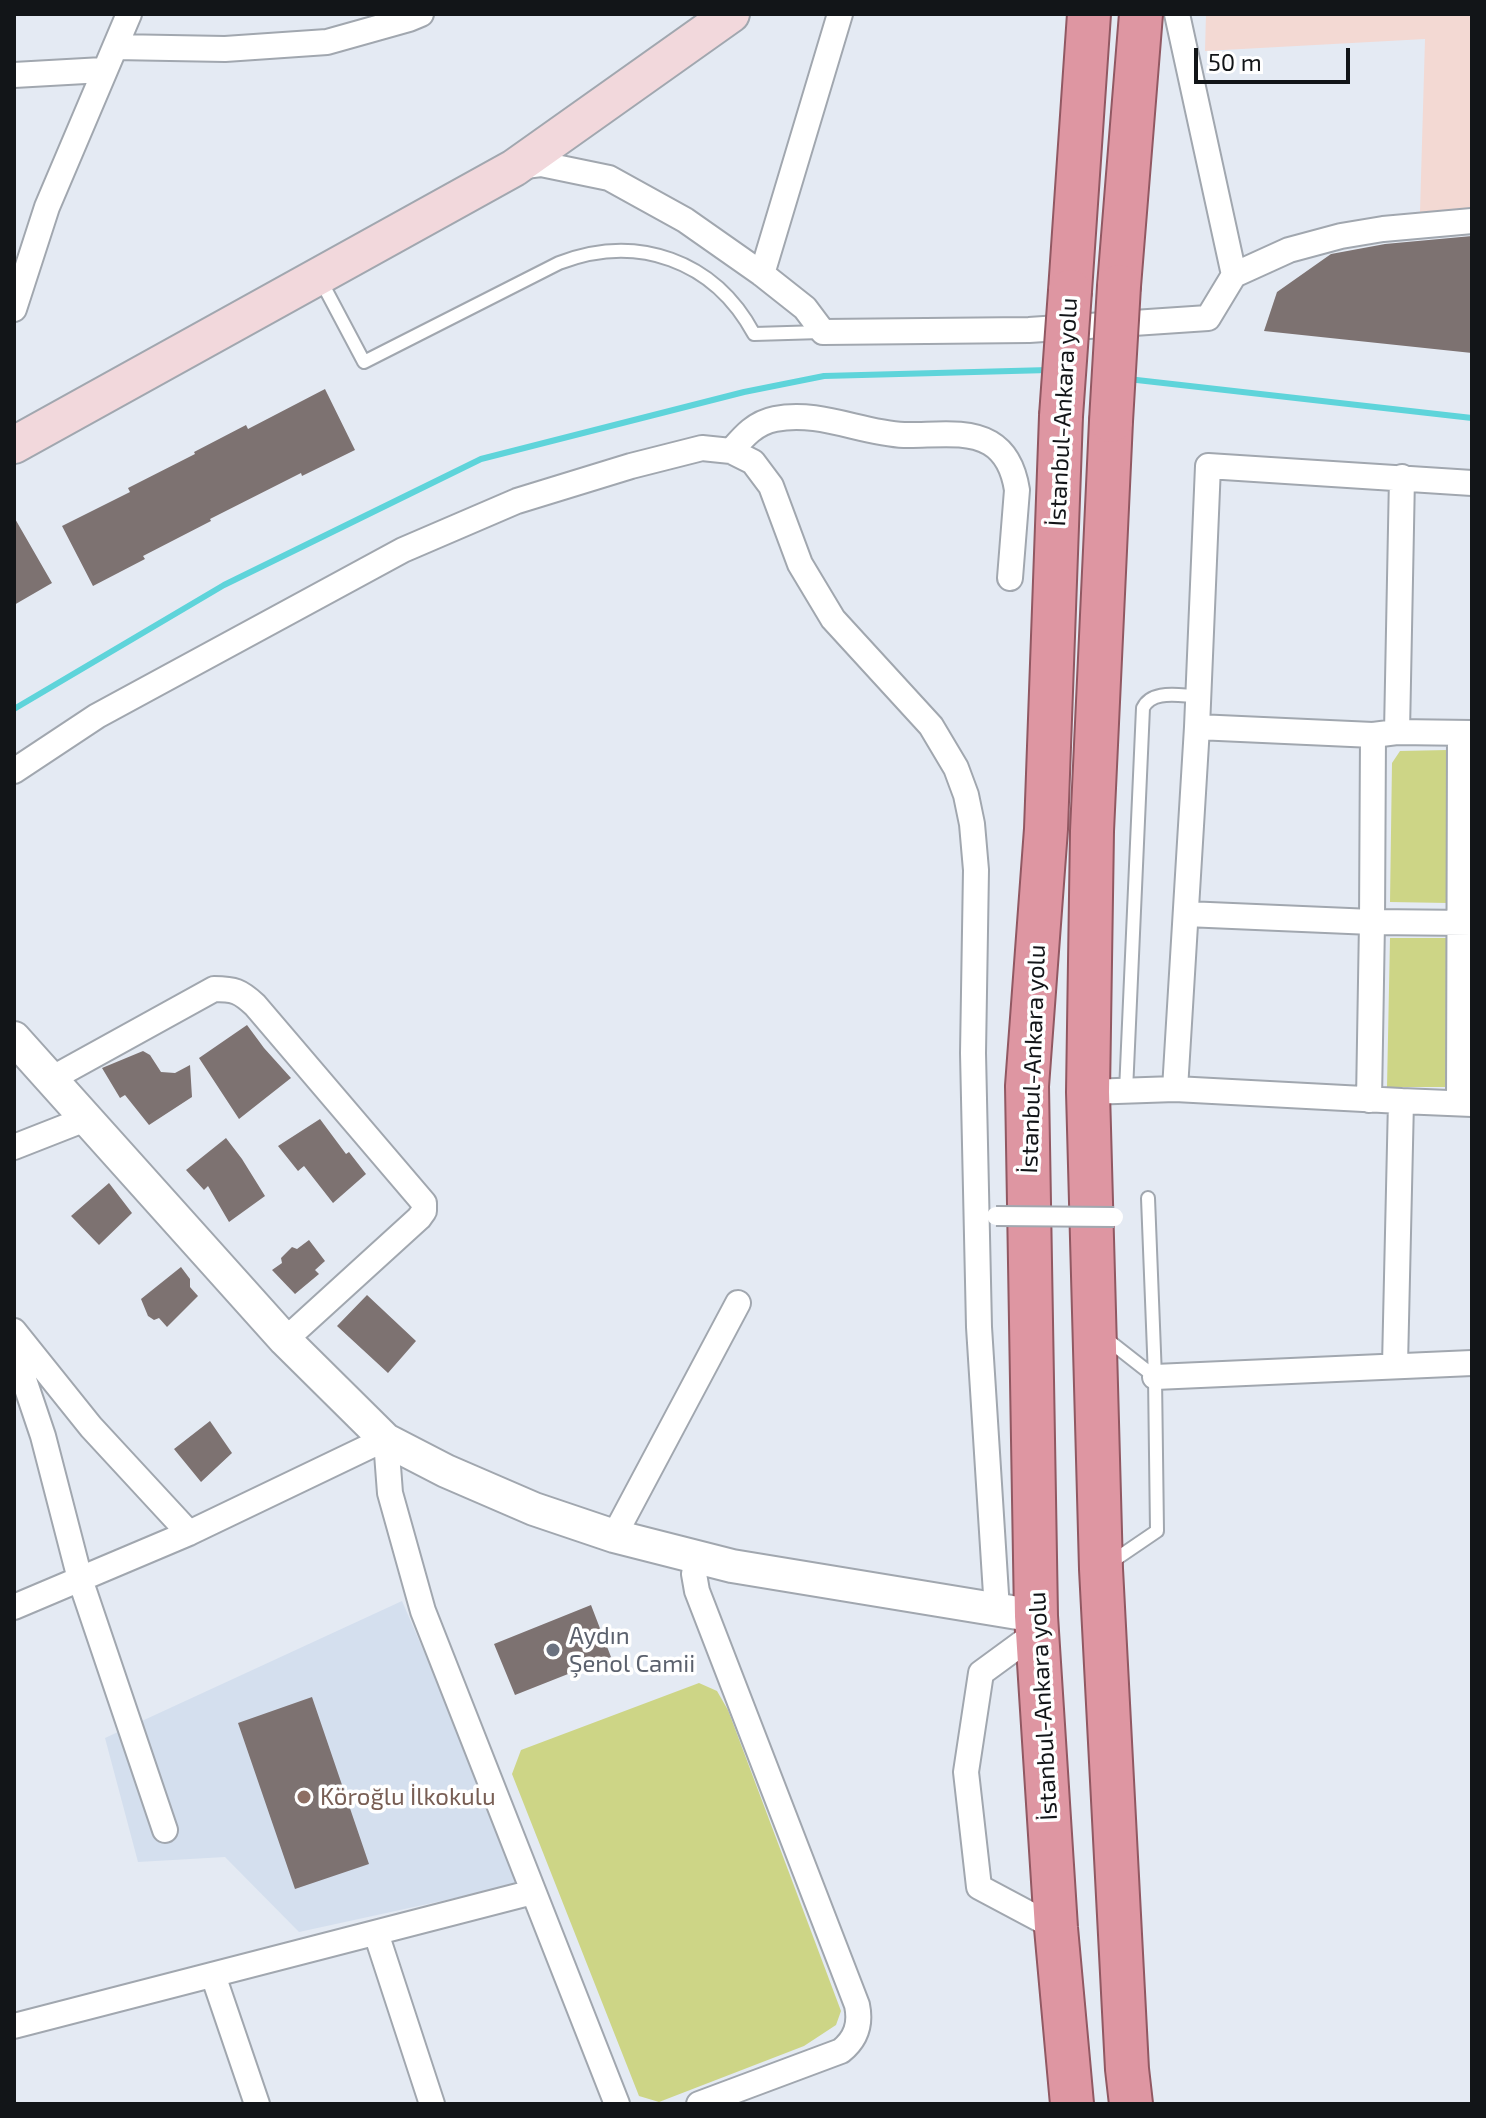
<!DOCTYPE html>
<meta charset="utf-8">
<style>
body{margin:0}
#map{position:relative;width:1486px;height:2118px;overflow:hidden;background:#e4eaf3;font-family:"Exo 2",sans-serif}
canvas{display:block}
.frame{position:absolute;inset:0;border:16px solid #121518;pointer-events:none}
.scale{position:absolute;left:1194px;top:48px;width:156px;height:36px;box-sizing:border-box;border:4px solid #121518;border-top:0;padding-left:10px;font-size:24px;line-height:28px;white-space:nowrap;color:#121518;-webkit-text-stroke:6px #fff;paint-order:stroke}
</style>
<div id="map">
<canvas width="1486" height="2118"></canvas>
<div class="frame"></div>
<div class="scale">50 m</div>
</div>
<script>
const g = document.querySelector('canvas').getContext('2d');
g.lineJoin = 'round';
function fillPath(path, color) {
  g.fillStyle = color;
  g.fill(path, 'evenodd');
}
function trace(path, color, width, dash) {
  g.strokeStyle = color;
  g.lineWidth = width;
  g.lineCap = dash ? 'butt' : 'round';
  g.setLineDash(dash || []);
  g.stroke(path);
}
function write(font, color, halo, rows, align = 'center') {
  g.font = font + ' "Exo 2",sans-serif';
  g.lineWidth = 7;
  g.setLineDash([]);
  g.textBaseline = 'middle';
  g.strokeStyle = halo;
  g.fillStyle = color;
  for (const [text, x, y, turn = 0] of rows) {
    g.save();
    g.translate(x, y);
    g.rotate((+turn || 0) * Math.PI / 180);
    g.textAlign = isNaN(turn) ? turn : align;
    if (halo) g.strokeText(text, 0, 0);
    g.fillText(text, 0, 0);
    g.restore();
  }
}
fillPath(new Path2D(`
 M402,1601L524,1883L299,1932L225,1857L138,1862L105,1738Z`), '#d4dfee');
fillPath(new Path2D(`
 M1206,14H1472V208L1420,212L1425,39L1205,51Z`), '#f3d9d3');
fillPath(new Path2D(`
 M1448,750V903L1390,902L1392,763L1400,751Z
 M1390,938H1449L1448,1087H1387Z
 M699,1683L717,1691L728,1710L841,2011L836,2025L804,2046L659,2102L639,2096L512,1774L521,1750Z`), '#cdd586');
trace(new Path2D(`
 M1128,379L1472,418
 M14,709L224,585L481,459L744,392L824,376L1049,370`), '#5ed4da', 6);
fillPath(new Path2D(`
 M1472,236V353L1264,331L1277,292L1331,254L1385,244Z
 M325,389L355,450L302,476L301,473L210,519L211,521L143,556L145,559L93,586L62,526L130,492L128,488L195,454L194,452L246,425L248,429Z
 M14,517L52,583L14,605Z
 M247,1025L264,1048L291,1078L239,1119L199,1058Z
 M143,1051L150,1055L161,1072L175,1073L190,1065L192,1097L149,1125L125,1095L120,1098L102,1068Z
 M320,1119L346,1154L349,1152L366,1174L333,1203L304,1166L298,1171L278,1146Z
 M226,1138L242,1159L265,1196L229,1222L208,1186L204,1190L186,1170Z
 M109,1183L132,1213L99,1245L71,1216Z
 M309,1240L325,1261L315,1270L319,1274L295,1294L272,1270L282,1263L281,1258L292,1247L297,1249Z
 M181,1267L190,1279V1287L198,1296L167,1327L159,1318L154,1320L148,1316L141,1299Z
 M367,1295L416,1341L388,1373L337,1326Z
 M210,1421L232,1453L201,1482L174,1449Z
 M591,1605L611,1657L515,1695L494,1644Z
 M312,1697L369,1864L295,1889L238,1723Z`), '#7d7271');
const service = new Path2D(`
 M320,279L364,362L559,263C637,233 714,260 754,334L821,332
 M1126,1091L1143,708C1152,689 1180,696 1198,696
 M1104,1337L1155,1377
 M1110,1563L1157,1531L1155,1377L1148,1198`);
const minor = new Path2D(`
 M1177,14L1234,275
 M115,47L225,49L327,42L409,19L421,14
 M14,75L103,70
 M517,167L541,164L609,178L685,220L762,274L805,308L823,332L1029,330L1208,318L1234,275L1289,250L1341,236L1383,229L1472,221
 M762,274L840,14
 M14,309L47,207L129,14
 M731,451C744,436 755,423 775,419C819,410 861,433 904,435C930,436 966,429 990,443C1007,453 1014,471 1017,490L1010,578
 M1197,727L1373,735L1397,732L1472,733
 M1397,732L1402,477
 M14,771L97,716L403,550L517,501L631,466L702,448L731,451L753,462L771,486L800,564L833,619L931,726L956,768L966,795L972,824L976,870L973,1053L979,1327L997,1610
 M1186,914L1372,922L1472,923
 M51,1079L214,989C234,989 240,991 255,1005L424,1203V1211L419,1218L285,1340
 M1088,1092L1175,1089
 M1369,1100L1372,922L1373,735
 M1401,1101L1472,1104
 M1459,1103L1460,733
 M14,1147L88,1118
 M14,1331L91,1427L189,1533
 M14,1350L43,1436L80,1579L165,1830
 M1395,1365L1401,1101L1175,1089L1197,727L1208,466L1472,483
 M1155,1377L1472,1363
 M386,1440L390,1493L423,1611L617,2104
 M614,1536L738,1303
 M697,1557L694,1574L697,1591L857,2005C861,2024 856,2039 841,2051L699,2104
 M14,1607L189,1533L385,1439
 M1037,1632L981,1673L966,1772L979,1887L1056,1928
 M376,1933L432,2104
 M213,1975L257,2104
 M14,2026L533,1892`);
const tertiary = new Path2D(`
 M14,1038L285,1340L386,1440L446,1471L534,1509L614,1536L732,1566L1036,1616`);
const secondary = new Path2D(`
 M14,445L514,168L731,14`);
const trunk = new Path2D(`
 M1119,286L1141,14
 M1070,291L1089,14
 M1061,416L1046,829L1027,1086L1036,1616L1056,1928L1072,2104
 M1111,421L1092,831L1088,1092L1101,1569L1127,2069L1131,2104`);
trace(service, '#a1a7af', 16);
trace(minor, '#a1a7af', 28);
trace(tertiary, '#a1a7af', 36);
trace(secondary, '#a1a7af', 40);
trace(trunk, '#915862', 46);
trace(service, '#fff', 12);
trace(minor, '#fff', 24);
trace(tertiary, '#fff', 32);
trace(secondary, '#f2d8dc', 36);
trace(trunk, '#de96a2', 42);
const pedestrianBridge = new Path2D(`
 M996,1216L1114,1217`);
const trunkBridge = new Path2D(`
 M1061,416L1070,291
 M1111,421L1119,286`);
trace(pedestrianBridge, '#a1a7af', 22, []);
trace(trunkBridge, '#915862', 46, []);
trace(pedestrianBridge, '#fff', 18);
trace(trunkBridge, '#de96a2', 42);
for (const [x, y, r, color] of [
 [553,1650,8,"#6b7280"],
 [304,1797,8,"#8d6e63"]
]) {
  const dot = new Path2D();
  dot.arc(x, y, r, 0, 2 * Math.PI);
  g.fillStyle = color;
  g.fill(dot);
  trace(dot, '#fff', 3);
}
write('24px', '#121518', '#fff', [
 ["İstanbul-Ankara yolu",1063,412,-87],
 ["İstanbul-Ankara yolu",1033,1059,-88],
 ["İstanbul-Ankara yolu",1043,1706,-93]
]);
write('24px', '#5b616d', '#fff', [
 ["Aydın",569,1636],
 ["Şenol Camii",569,1664]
], 'left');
write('24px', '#785e54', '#fff', [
 ["Köroğlu İlkokulu",320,1797]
], 'left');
</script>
